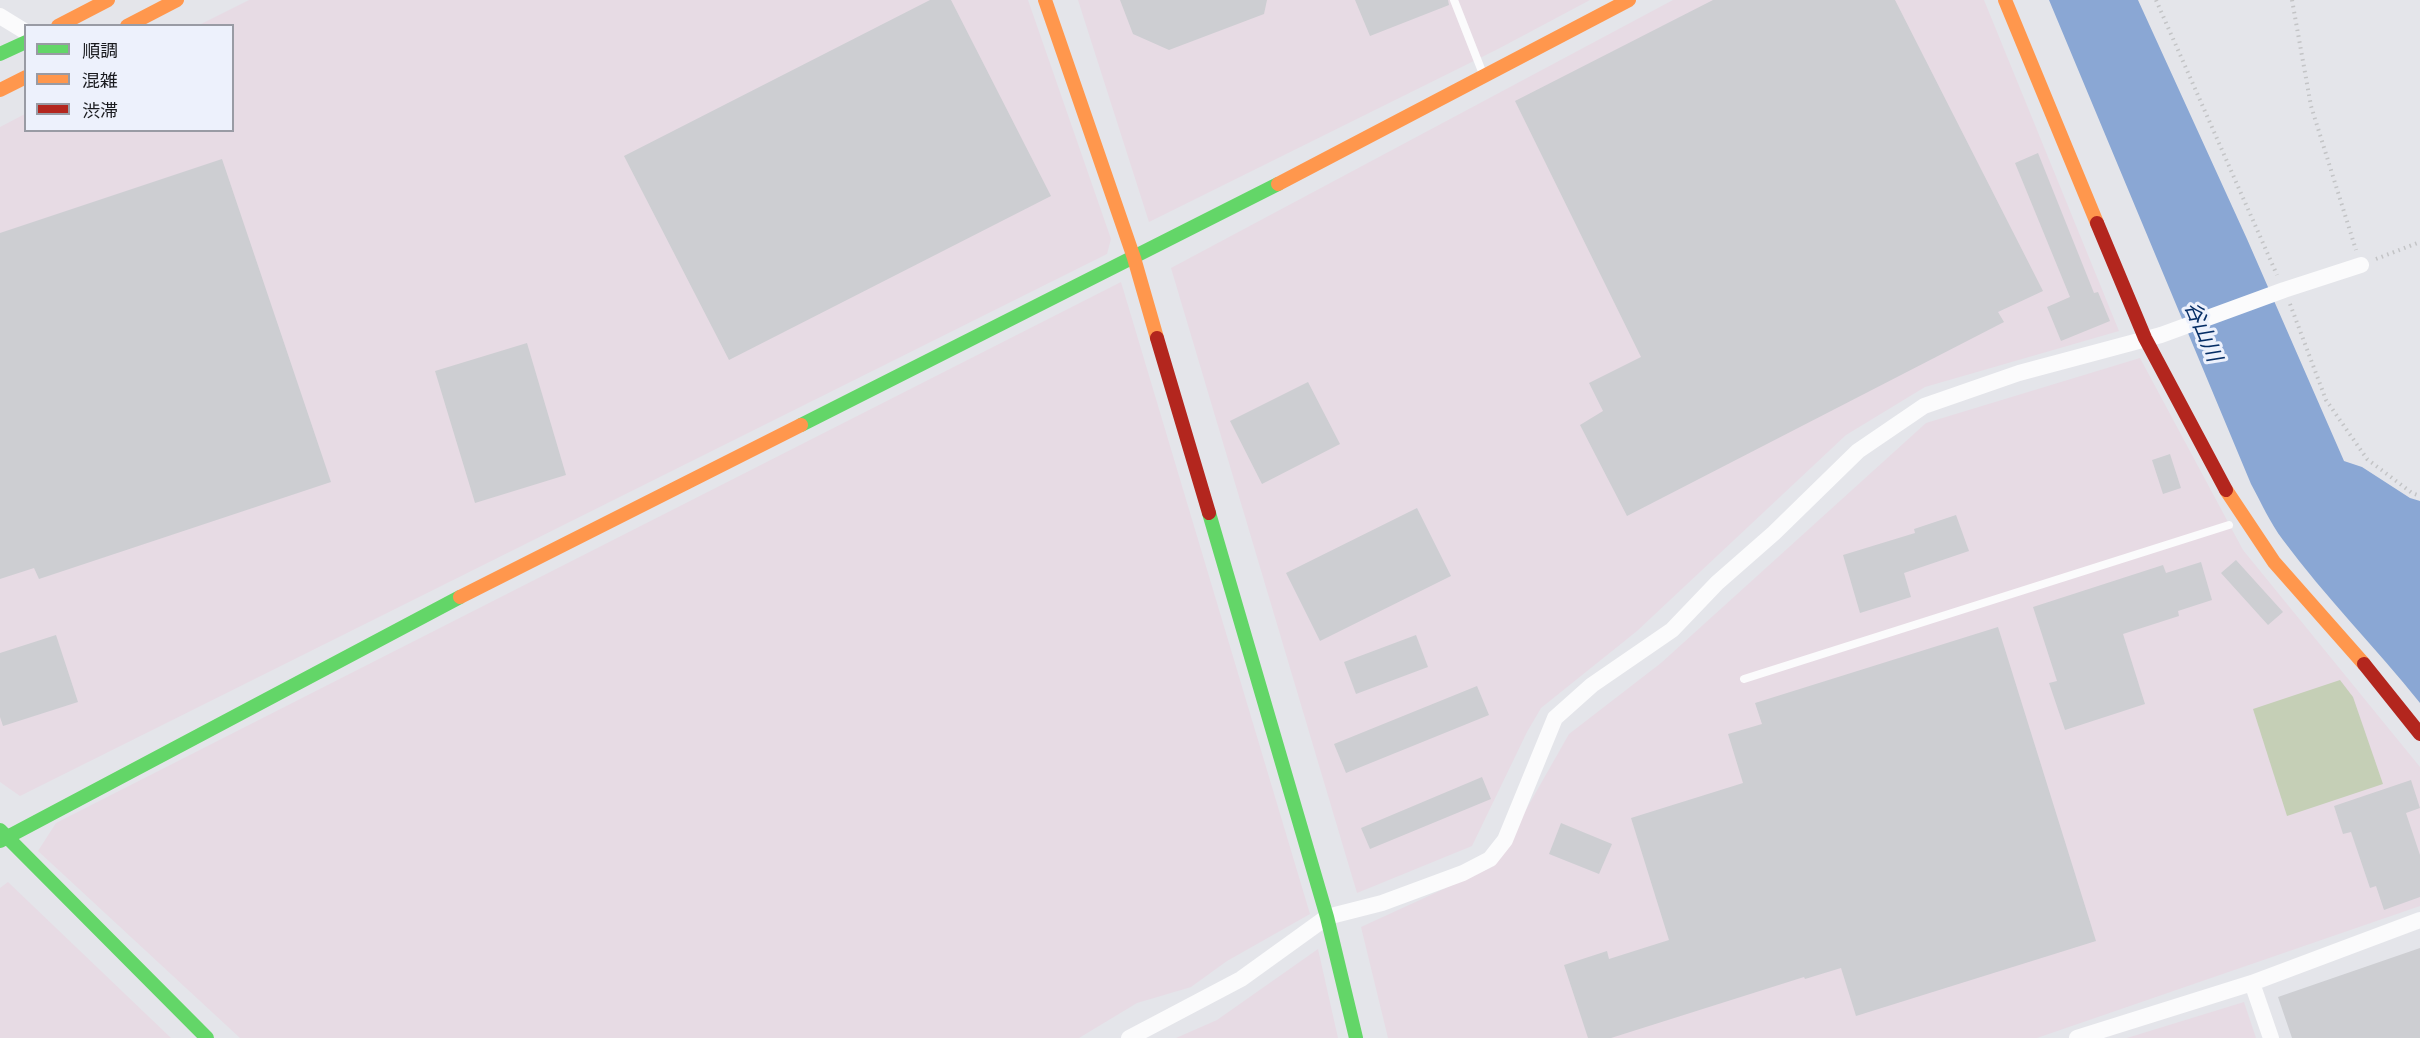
<!DOCTYPE html>
<meta charset="utf-8">
<style>
body{margin:0}
#map{position:relative;width:2420px;height:1038px;overflow:hidden;background:#e4e5ea;font-family:"Varela Round","Noto Sans JP",sans-serif}
canvas{display:block}
.legend{position:absolute;left:24px;top:24px;width:210px;height:108px;box-sizing:border-box;background:#edf1fc;border:2px solid #999ba4;margin:0;padding:8px 10px;list-style:none;font-size:18px;color:#1a1b1f}
.legend li{display:flex;align-items:center;gap:12px;height:30px}
.legend b{width:30px;border:2px solid #999ba4}
</style>
<div id="map">
<canvas width="2420" height="1038"></canvas>
<ul class="legend">
<li><b style="height:8px;background:#63d668"></b>順調</li>
<li><b style="height:8px;background:#ff974d"></b>混雑</li>
<li><b style="height:8px;background:#b3261e"></b>渋滞</li>
</ul>
</div>
<script>
const g = document.querySelector('canvas').getContext('2d');
g.lineJoin = 'round';
function fillPath(path, color) {
  g.fillStyle = color;
  g.fill(path, 'evenodd');
}
function trace(path, color, width, dash) {
  g.strokeStyle = color;
  g.lineWidth = width;
  g.lineCap = dash ? 'butt' : 'round';
  g.setLineDash(dash || []);
  g.stroke(path);
}
function write(font, color, halo, rows, align = 'center') {
  g.font = font + ' "Varela Round","Noto Sans JP",sans-serif';
  g.lineWidth = 6;
  g.setLineDash([]);
  g.textBaseline = 'middle';
  g.strokeStyle = halo;
  g.fillStyle = color;
  for (const [text, x, y, turn = 0] of rows) {
    g.save();
    g.translate(x, y);
    g.rotate((+turn || 0) * Math.PI / 180);
    g.textAlign = isNaN(turn) ? turn : align;
    if (halo) g.strokeText(text, 0, 0);
    g.fillText(text, 0, 0);
    g.restore();
  }
}
fillPath(new Path2D(`
 M249,0H1028L1111,239L1107,254L20,796L0,782V127L25,114L26,130H232V26L199,25Z
 M1078,0H1590L1498,49L1149,222Z
 M1673,0H1984L2119,331L1925,387L1846,435L1637,631L1541,708L1527,732L1472,846L1357,893L1171,268Z
 M1121,282L1310,914L1227,961L1191,987L1137,1003L1079,1038H240L38,851L56,823Z
 M2140,358L2243,550L2420,767V906L2037,1038H1388L1361,927L1494,866L1569,734L1661,663L1926,423Z
 M8,882L171,1038H0V888Z
 M1318,949L1338,1038H1176L1217,1020Z
 M2244,1002L2256,1038H2127Z`), '#e7dbe4');
fillPath(new Path2D(`
 M2340,680L2353,697L2383,784L2287,816L2253,709Z`), '#c5cfb6');
fillPath(new Path2D(`
 M2049,0H2138L2247,239L2344,461L2362,467L2410,498L2420,501V703C2376,648 2325,597 2283,540C2270,523 2261,502 2251,484Z`), '#8aa7d4');
fillPath(new Path2D(`
 M930,0H951L1051,196L729,360L624,156Z
 M1120,0H1267L1264,14L1169,50L1133,34Z
 M1355,0H1448L1449,5L1370,36Z
 M1713,0H1895L2043,291L1998,312L2004,322L1627,516L1580,425L1603,411L1589,383L1641,357L1515,101Z
 M2038,153L2094,293L2098,292L2110,321L2061,341L2047,307L2070,297L2015,163Z
 M222,159L331,482L39,579L34,568L0,579V233Z
 M527,343L566,475L475,503L435,371Z
 M1308,382L1340,444L1262,484L1230,421Z
 M2170,454L2181,488L2163,494L2152,460Z
 M1417,508L1451,576L1320,641L1286,573Z
 M1956,515L1969,551L1904,573L1911,597L1860,613L1843,555L1915,533L1914,529Z
 M2236,560L2283,612L2268,625L2221,573Z
 M2201,562L2212,600L2178,611L2179,616L2123,634L2145,704L2065,730L2049,683L2057,681L2033,607L2163,565L2166,573Z
 M1998,627L2096,941L1856,1016L1841,968L1805,979L1804,977L1611,1038H1588L1564,965L1607,951L1609,959L1669,940L1631,818L1743,783L1728,734L1762,724L1755,703Z
 M56,635L78,702L3,726L0,717V653Z
 M1416,635L1428,667L1356,694L1344,662Z
 M1477,686L1489,715L1346,773L1334,744Z
 M1482,777L1491,799L1370,849L1361,828Z
 M2411,780L2420,808L2406,813L2420,855V897L2384,910L2376,886L2370,888L2351,832L2343,834L2334,806Z
 M1561,823L1612,844L1599,874L1549,854Z
 M2420,948V1038H2292L2278,997Z`), '#cdced2');
trace(new Path2D(`
 M2156,0L2277,275
 M2292,0L2311,106L2356,250
 M2376,259L2420,242
 M2290,304L2326,400L2367,459L2412,493L2420,496`), '#c3c4c6', 4, [1.5, 4.5]);
trace(new Path2D(`
 M1454,0L1483,74
 M1744,679L2229,525`), '#fbfbfc', 8);
trace(new Path2D(`
 M0,16L26,32
 M2252,983L2271,1038
 M1129,1038L1241,979L1327,917L1382,903L1463,873L1490,859L1505,840L1555,718L1592,685L1672,630L1717,583L1774,533L1858,451L1924,406L2019,373L2161,335L2284,290L2361,265
 M2077,1038L2252,983L2420,920`), '#fbfbfc', 16);
trace(new Path2D(`
 M0,54L26,42
 M801,425L1278,184
 M1209,513L1327,917L1356,1038
 M0,830L207,1038
 M0,841L460,597`), '#63d668', 14);
trace(new Path2D(`
 M1045,0L1134,258L1157,338
 M2005,0L2097,223
 M58,26L108,0
 M127,26L177,0
 M0,90L26,77
 M1278,184L1629,0
 M2226,490L2274,562L2364,664
 M460,597L801,425`), '#ff974d', 14);
trace(new Path2D(`
 M2097,223L2145,338L2226,490
 M1157,338L1209,513
 M2364,664L2420,734`), '#b3261e', 14);
write('italic 21px', '#052d65', '#edf1fc', [
 ["谷山川",2202,332,67]
]);
</script>
